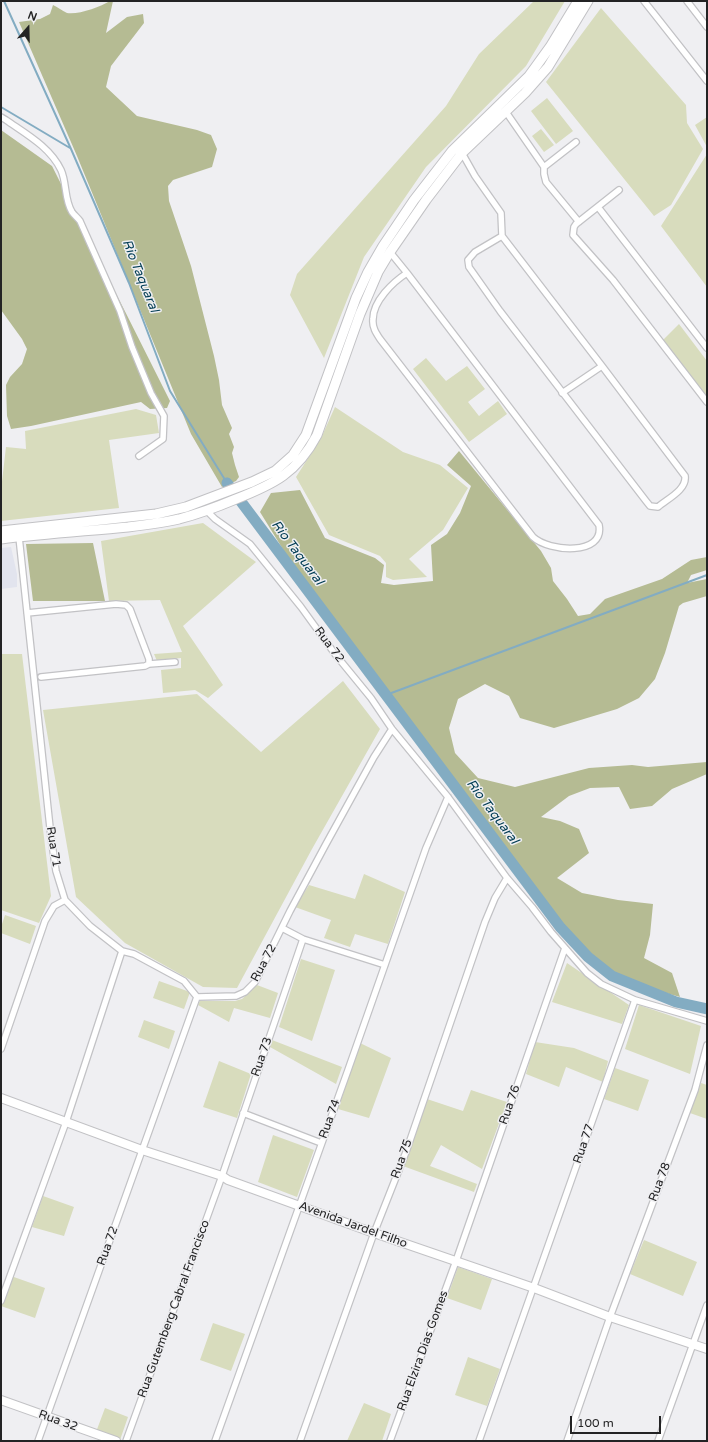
<!DOCTYPE html>
<style>
body{margin:0}
#map{position:relative;width:708px;height:1442px;overflow:hidden;background:#efeff2;font-family:"Varela Round",sans-serif}
canvas{display:block}
.frame{position:absolute;inset:0;border:2px solid #232324;pointer-events:none}
.north{position:absolute;left:8px;top:8px;width:40px;height:40px;-webkit-text-stroke:3px #efeff2;paint-order:stroke;rotate:20deg;font-size:11px;font-weight:700;line-height:16px;text-align:center;color:#232324}
.north::after{content:'';display:block;margin:auto;width:14px;height:18px;background:#232324;clip-path:polygon(50% 0,100% 100%,50% 72%,0 100%)}
.scale{position:absolute;left:570px;top:1416px;width:91px;height:18px;box-sizing:border-box;border:2px solid #232324;border-top:0;padding-left:5px;font-size:12px;line-height:14px;white-space:nowrap;color:#232324;-webkit-text-stroke:3px #efeff2;paint-order:stroke}
</style>
<div id="map">
<canvas width="708" height="1442"></canvas>
<div class="frame"></div>
<div class="north">N</div>
<div class="scale">100 m</div>
</div>
<script>
const g = document.querySelector('canvas').getContext('2d');
g.lineJoin = 'round';
function fillPath(path, color) {
  g.fillStyle = color;
  g.fill(path, 'evenodd');
}
function trace(path, color, width, dash) {
  g.strokeStyle = color;
  g.lineWidth = width;
  g.lineCap = dash ? 'butt' : 'round';
  g.setLineDash(dash || []);
  g.stroke(path);
}
function write(font, color, halo, rows, align = 'center') {
  g.font = font + ' "Varela Round",sans-serif';
  g.lineWidth = 3;
  g.setLineDash([]);
  g.textBaseline = 'middle';
  g.strokeStyle = halo;
  g.fillStyle = color;
  for (const [text, x, y, turn = 0] of rows) {
    g.save();
    g.translate(x, y);
    g.rotate((+turn || 0) * Math.PI / 180);
    g.textAlign = isNaN(turn) ? turn : align;
    if (halo) g.strokeText(text, 0, 0);
    g.fillText(text, 0, 0);
    g.restore();
  }
}
fillPath(new Path2D(`
 M11,547L17,574V587L1,589V548Z`), '#e2e4ee');
fillPath(new Path2D(`
 M534,1H565L526,66L426,167L364,257L324,358L290,295L297,274L446,106L479,54Z
 M601,8L686,105L687,123L703,149L671,205L654,216L546,82Z
 M547,98L573,131L556,144L531,111Z
 M707,117V147L695,125Z
 M541,129L554,145L544,152L532,136Z
 M707,154V287L661,226Z
 M679,324L707,361V397L663,340Z
 M426,358L446,381L467,366L485,389L468,402L479,416L498,401L507,414L469,442L413,369Z
 M335,407L403,452L440,465L468,488L443,530L409,559L427,577L393,580L386,577V563L380,556L329,535L296,477L321,438Z
 M136,409L156,415L159,433L109,440L119,508L1,521V490L6,447L26,449L25,431Z
 M203,523L256,562L183,626L223,685L208,698L195,690L163,693L161,670L181,668V658L157,661L154,654L182,652L160,600L109,601L101,541Z
 M1,654H22L51,896L39,923L1,910Z
 M343,681L380,729L312,849L237,988L203,987L125,943L76,897L43,710L197,694L261,752Z
 M364,874L405,892L388,944L355,934L350,947L324,938L331,920L295,907L309,885L355,899Z
 M5,915L36,926L30,944L1,933V927Z
 M301,959L335,970L312,1041L279,1027Z
 M567,963L629,1005L622,1024L552,1002Z
 M159,981L190,992L184,1009L153,998Z
 M257,985L278,993L270,1018L234,1008L229,1022L198,1005L200,1001H235L242,999Z
 M639,1005L701,1026L690,1074L625,1049Z
 M144,1020L175,1031L169,1049L138,1037Z
 M272,1040L342,1067L336,1084L270,1047Z
 M535,1042L574,1048L608,1061L603,1082L566,1067L559,1087L526,1074Z
 M360,1043L391,1058L369,1118L338,1109Z
 M219,1061L251,1074L237,1118L203,1107Z
 M615,1068L649,1080L638,1111L604,1099Z
 M701,1083L707,1085V1119L690,1113Z
 M471,1090L507,1102L482,1169L441,1145L430,1166L477,1184L474,1192L403,1166L427,1099L463,1111Z
 M273,1135L314,1150L297,1197L258,1182Z
 M43,1196L74,1207L64,1236L32,1227Z
 M644,1240L697,1262L683,1296L630,1274Z
 M458,1267L492,1279L481,1310L447,1298Z
 M11,1276L45,1288L35,1318L1,1306Z
 M213,1323L245,1334L231,1371L200,1360Z
 M468,1357L500,1369L487,1406L455,1395Z
 M364,1403L391,1414L382,1441H347Z
 M105,1408L128,1417L120,1440L96,1432Z`), '#d8dcbd');
fillPath(new Path2D(`
 M110,1H113L106,33L127,17L143,14L144,23L111,66L106,87L137,116L197,130L211,135L217,149L212,167L173,180L168,186L169,201L191,266L214,356L219,380L222,405L232,428L229,434L234,447L232,453L235,465L239,477L236,481L222,487L191,434L77,156L19,22L40,19L50,14L53,5C57,7 63,11 67,13C78,15 100,7 110,1Z
 M1,130L52,166L170,401L167,408L150,409L141,402L31,426L11,429L7,416L6,385L10,377L22,364L27,349L22,339L1,310Z
 M459,451L541,551L551,568L553,581L567,599L578,616L590,614L605,599L662,579L691,560L707,557V570L691,575L687,583L707,579V596L683,603L679,606L665,653L655,679L639,698L617,709L554,728L520,718L509,696L485,684L458,699L449,728L455,753L478,778L515,787L589,768L632,765L648,767L707,762V774L672,789L652,806L630,809L619,787L590,788L569,796L541,817L560,821L579,829L589,853L557,878L582,893L618,900L653,904L650,935L644,958L672,973L680,997L655,990L613,973L588,955L405,722L374,681L337,624L295,569L260,512L271,493L300,490L325,538L375,558L384,565L381,583L394,585L433,581L431,545L447,534L460,513L471,486L447,465Z
 M93,543L105,601H33L26,544Z`), '#b5bb93');
trace(new Path2D(`
 M4,1L71,149L129,283L170,391L227,483
 M1,107L70,148
 M386,695L707,575`), '#83acc2', 2);
trace(new Path2D(`
 M227,483L560,927L588,957L612,976L676,1002L707,1009`), '#83acc2', 11);
const street = new Path2D(`
 M644,1L707,81
 M687,1L707,27
 M506,112L544,167V174L546,182L579,222
 M1,117L6,120C26,134 50,147 61,170C67,183 64,199 72,212C74,215 78,218 80,221L120,311L132,347L151,393L164,416L163,439L139,456
 M462,153L475,176L501,213L502,236L602,366L685,476C687,490 667,499 658,507L650,506L646,501L500,311L469,267L468,260L475,252L502,236
 M544,167L576,142
 M619,190L576,224L574,227L573,235L613,280L707,402
 M598,207L707,348
 M390,252L407,273L599,525C605,556 549,552 533,537L380,339C376,333 372,327 373,319C373,301 393,282 407,273
 M562,393L602,366
 M207,511L215,519L250,544L301,607L335,654L371,698L392,729L448,797L507,878L532,907L551,932L587,973L601,984L635,1000L707,1021
 M19,537L51,837L56,871L65,900L90,926L122,951L134,954L184,981L197,997
 M27,613L116,604L126,605L130,609L149,659V664L145,666L41,677
 M149,664L175,662
 M282,928L303,939L385,965
 M197,997L236,996L245,992L255,982L290,911L326,844L374,757L392,729
 M1,1049L45,921L54,906L65,900
 M243,1113L321,1143
 M1,1301L66,1122L122,951
 M38,1441L197,997
 M126,1441L222,1176L303,939
 M215,1441L348,1070L426,848L448,797
 M300,1441L374,1233L406,1152L485,922L495,898L507,878
 M390,1441L456,1261L565,948
 M479,1441L635,1000
 M567,1441L610,1317L695,1090L707,1045
 M658,1441L707,1305`);
const secondary = new Path2D(`
 M1,1098L142,1150L222,1176L228,1180L374,1233L534,1288L610,1317L707,1349
 M1,1400L116,1441`);
const primary = new Path2D(`
 M1,531L156,514L186,507L252,482L275,471L293,455L306,435L356,298L368,272L383,246L414,200L452,151L529,76L550,47L578,1
 M1,539C43,534 86,531 128,527C145,525 162,523 179,519C198,514 217,507 236,499C274,484 297,473 317,435L360,314L378,272L390,252L426,200L462,153L525,93L548,67L588,1`);
trace(street, '#c2c2c5', 8);
trace(secondary, '#c2c2c5', 10);
trace(primary, '#c2c2c5', 11);
trace(street, '#fff', 5.5);
trace(secondary, '#fff', 8);
trace(primary, '#fff', 9);
write('12px', '#232324', '#efeff2', [
 ["Rua 72",329,645,53],
 ["Rua 71",53,847,81],
 ["Rua 72",264,963,-62],
 ["Rua 73",262,1057,-71],
 ["Rua 76",510,1105,-71],
 ["Rua 74",330,1119,-70],
 ["Rua 77",584,1144,-71],
 ["Rua 75",402,1159,-70],
 ["Rua 78",660,1182,-69],
 ["Avenida Jardel Filho",353,1225,20],
 ["Rua 72",108,1246,-70],
 ["Rua Gutemberg Cabral Francisco",174,1309,-70],
 ["Rua Elzira Dias Gomes",423,1351,-70],
 ["Rua 32",58,1421,20]
]);
write('italic 13px', '#013c53', '#efeff2', [
 ["Rio Taquaral",140,276,68],
 ["Rio Taquaral",297,553,53],
 ["Rio Taquaral",492,812,53]
]);
</script>
